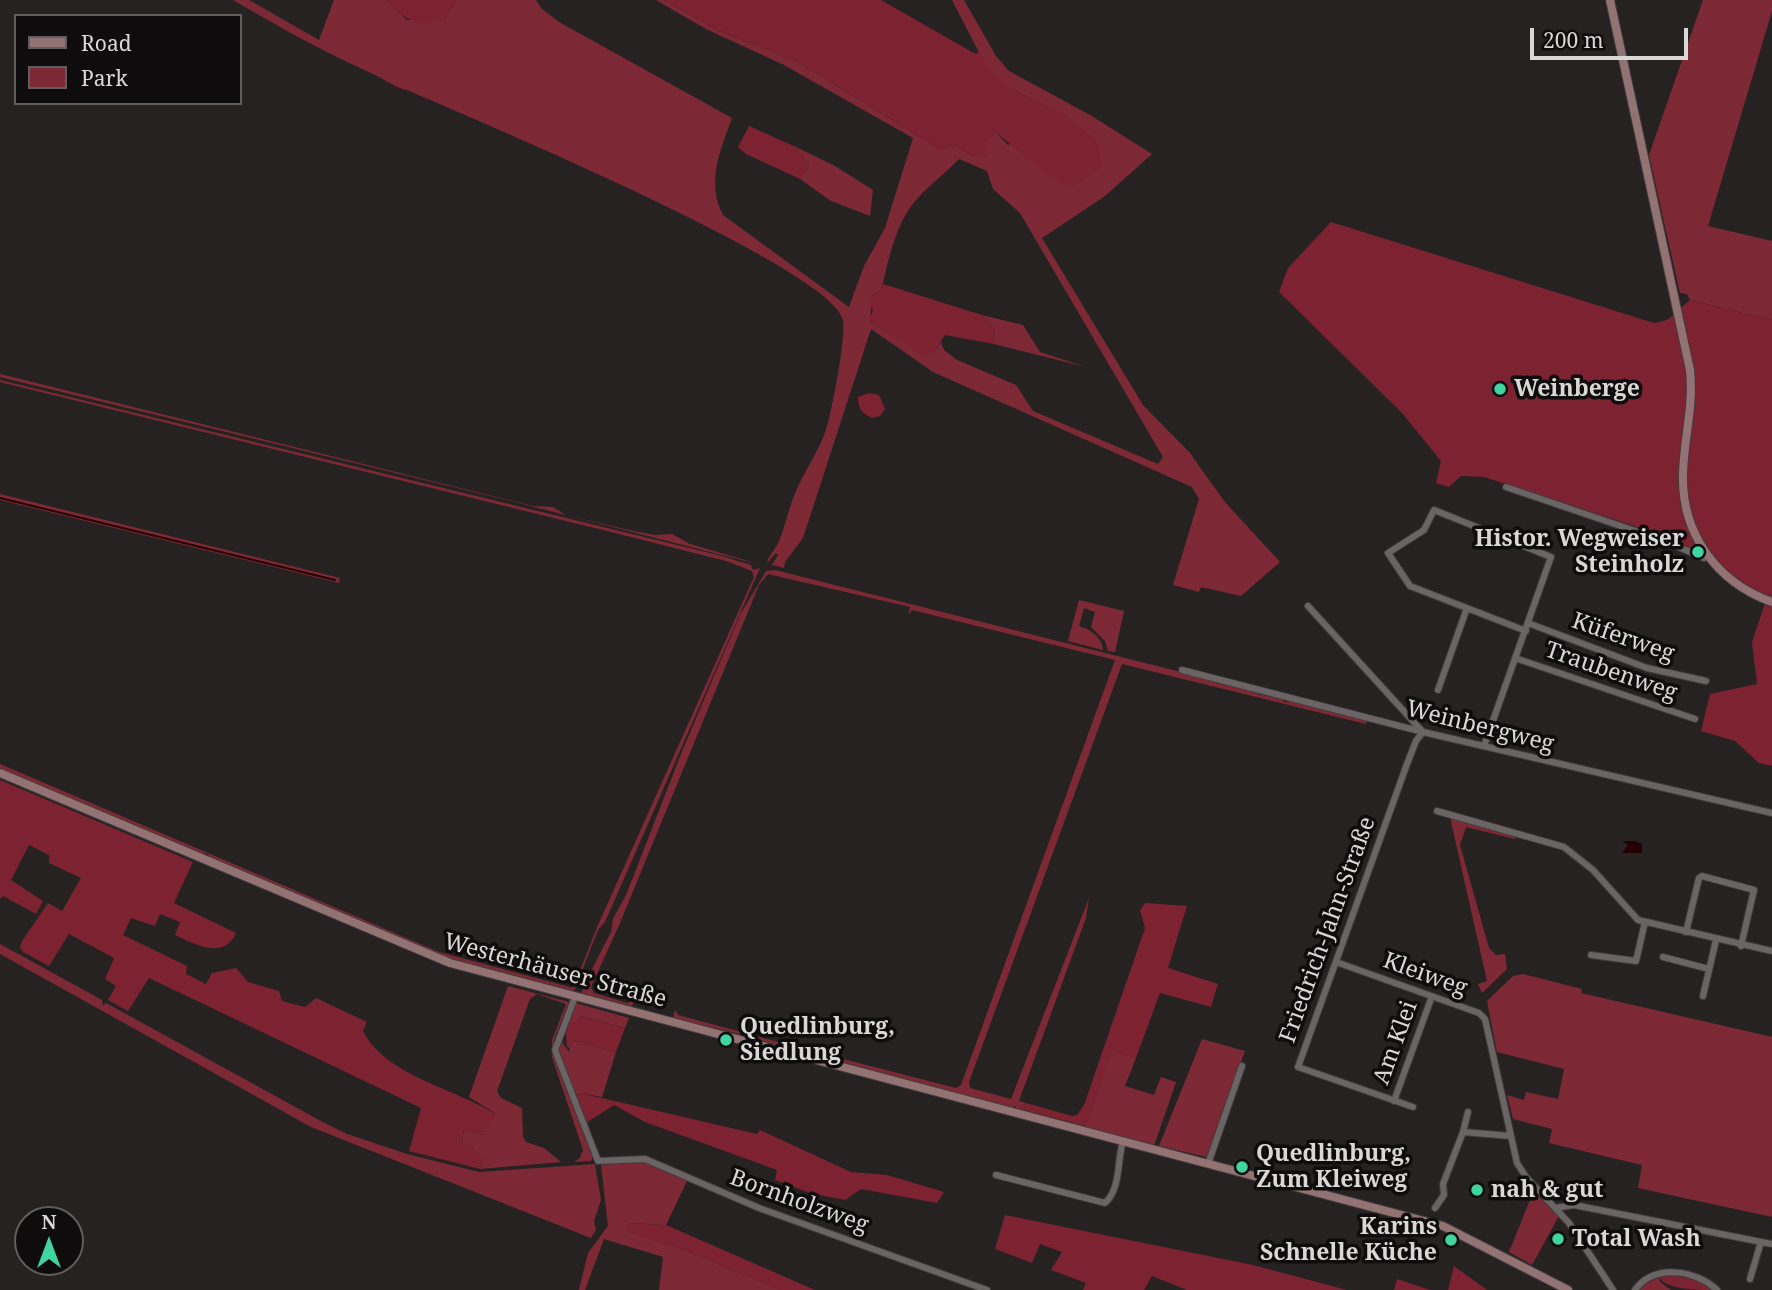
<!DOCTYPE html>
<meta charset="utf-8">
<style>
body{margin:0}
#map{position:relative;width:1772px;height:1290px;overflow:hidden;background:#272222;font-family:"Noto Serif",serif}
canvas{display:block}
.legend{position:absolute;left:14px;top:14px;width:228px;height:91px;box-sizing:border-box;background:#0e0c0c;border:2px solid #605d5d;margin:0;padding:9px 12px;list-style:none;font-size:21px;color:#dad7d7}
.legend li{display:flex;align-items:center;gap:14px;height:35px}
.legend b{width:35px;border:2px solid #605d5d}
.north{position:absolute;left:14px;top:1206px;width:70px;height:70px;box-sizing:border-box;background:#0e0c0c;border:2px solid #605d5d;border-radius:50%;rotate:0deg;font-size:19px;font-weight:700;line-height:28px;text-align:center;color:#dad7d7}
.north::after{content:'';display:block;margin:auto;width:24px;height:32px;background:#40d4a1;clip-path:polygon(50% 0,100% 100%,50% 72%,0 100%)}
.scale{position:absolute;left:1530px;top:28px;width:158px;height:32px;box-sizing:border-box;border:4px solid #dad7d7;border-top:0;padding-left:9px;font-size:21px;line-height:24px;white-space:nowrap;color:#dad7d7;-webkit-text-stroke:5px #0e0c0c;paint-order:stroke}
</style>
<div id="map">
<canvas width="1772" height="1290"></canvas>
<ul class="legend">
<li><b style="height:9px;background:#937274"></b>Road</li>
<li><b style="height:19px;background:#7d2935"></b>Park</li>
</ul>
<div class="north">N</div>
<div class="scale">200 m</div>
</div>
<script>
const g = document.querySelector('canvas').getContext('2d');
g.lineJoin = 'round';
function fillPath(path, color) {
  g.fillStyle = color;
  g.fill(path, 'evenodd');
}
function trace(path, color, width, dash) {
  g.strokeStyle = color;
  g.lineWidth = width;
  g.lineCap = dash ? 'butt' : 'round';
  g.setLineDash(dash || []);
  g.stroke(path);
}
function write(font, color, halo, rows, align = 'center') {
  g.font = font + ' "Noto Serif",serif';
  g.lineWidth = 7;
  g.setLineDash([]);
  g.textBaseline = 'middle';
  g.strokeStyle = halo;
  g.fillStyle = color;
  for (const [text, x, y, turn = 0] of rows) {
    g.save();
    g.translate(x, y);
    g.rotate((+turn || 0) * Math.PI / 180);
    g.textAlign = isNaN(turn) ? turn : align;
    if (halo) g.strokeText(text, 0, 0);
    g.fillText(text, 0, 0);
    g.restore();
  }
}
fillPath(new Path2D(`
 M233,0H249L319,40L334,0H386L407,20H444L456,0H536L542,9L559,22L732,118C720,151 706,182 723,215L849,307L864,266L885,228L913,138L784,65L706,29L656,0H664L717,30L798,62L941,150L954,144L974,157L988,138L997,133L1008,145L1068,118L1000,82L986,66L952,0H964L996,56L1009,71L1090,115L1152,154L1105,196L1042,238L1143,405L1190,453L1224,501L1280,562L1241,596L1201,587L1199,592L1173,585L1199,499L1192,487L933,372L871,329L803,538L785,562L784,568L772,565L778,555L776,553L767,563C768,556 776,549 779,541C785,527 788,511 794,496C803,473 818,453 826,430C832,410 846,339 843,320C834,269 469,117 407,90C393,87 385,79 373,74C324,52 279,27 233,0ZM959,159L987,171L993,189L1020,213L1163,457L1158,464L1033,411L1016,385L957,360L944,350L941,342L933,354L870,322L872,296L881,291C888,263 894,229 912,205C925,188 944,175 959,159Z
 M1703,0H1772V11L1708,226L1772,241V320L1690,300L1687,294L1680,293L1649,155Z
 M796,147L835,166L873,190L870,216L831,201L800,179L809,166Z
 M982,315L1023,325L1040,352L1086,367L994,344L995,330Z
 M0,374L533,506L553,507L566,515L633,531L655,535L672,534L690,544L765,566L515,502L0,377Z
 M0,380L718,555L751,565L753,570L760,568L605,922L598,930L574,991L453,961L306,900L307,897L301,899L208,859L209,855L205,853L203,857L0,770V764L439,952L573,988L598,925L754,577L752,571L726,561L615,533L0,382Z
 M0,494L340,578L339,583L0,500Z
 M775,570L1177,671L1221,684L1258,691L1257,694L1271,697L1272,694L1283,697L1284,702H1289L1291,699L1307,703V706L1368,719L1366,724L1122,664L969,1082L970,1088L1011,1099L1089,898L1086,918L1019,1101L1026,1103L1019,1109L1085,1126L1112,1050L1136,1058L1125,1086L1154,1095L1161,1077L1176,1082L1154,1146L1017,1110L1015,1106L1012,1109L838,1063L839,1058L956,1088L961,1085L1115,660L912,610L908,614L910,607L768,574L759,585L620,923L591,987L594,993L627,1003L634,1000L631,1009L582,993L584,981L589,983L595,971L592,969L611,932L613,919L626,895L683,749L740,615L766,571Z
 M1079,600L1124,611L1115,652L1108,651L1105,641L1091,627L1095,612L1084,608L1079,626C1090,629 1103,638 1103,650L1068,641Z
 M1450,817L1516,835L1515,839L1466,827L1460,845L1489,948L1496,955L1505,954L1507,969L1482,993L1478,984L1487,981Z
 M0,944L102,1000L103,1006L106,1003L319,1120L347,1134L407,1154L479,1172L595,1164L601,1200L594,1221L596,1230L591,1238L311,1127L0,954Z
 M1523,974L1582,989L1581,993L1772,1037V1217L1638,1188L1642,1165L1549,1143L1552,1129L1513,1119L1507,1095L1524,1100L1526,1092L1558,1099L1564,1069L1497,1052L1487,1001L1513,976Z
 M508,986L569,1002L554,1040L555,1058L594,1156L591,1161L574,1162L580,1158L583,1150L552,1057V1040L566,1004L537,994L530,999L497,1091L501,1098L522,1108L523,1137L526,1142L544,1148L561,1162L480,1169L482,1160L462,1143L464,1129L483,1135L495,1113L469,1097Z
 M576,1003L629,1018L625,1028L580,1016L574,1024L568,1022Z
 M675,1010L678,1015L834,1057L833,1062L740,1034L673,1018Z
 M562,1033V1042L569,1052L572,1040L616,1052L602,1097L580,1093L574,1096L558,1050Z
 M1202,1039L1245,1051L1207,1157L1159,1146Z
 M647,1161L687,1181L666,1225L629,1223L627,1231L682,1249L781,1290H659L663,1257L604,1239L585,1290H579L588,1253L608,1226L601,1165Z
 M1534,1190L1559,1216L1532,1265L1509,1252Z
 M1658,1276L1660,1282L1671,1290H1637Z`), '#7d2935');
fillPath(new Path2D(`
 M386,0H456L444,20C413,26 407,21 386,0Z
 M664,0H881L972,52L977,54L979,50C996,92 1034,95 1069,118C1079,125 1089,134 1099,143L1101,168L1071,188L1048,176L997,133L988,138L986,158L974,157L954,144L941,150L798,62L717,30Z
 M749,126L796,147L809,166L800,179L746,154L738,147Z
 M1331,222L1654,323L1667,320L1690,300L1772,320V766L1759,763L1735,741L1701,731L1710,694L1757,684L1752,642L1767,597L1734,581L1706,549L1698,554L1659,534L1484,477L1461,476L1449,487L1436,483L1441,461L1402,413L1279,292L1288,268Z
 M883,284L982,315L995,330L994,344L945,335L933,354L924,356L869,321L873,310L869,303L872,296L881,291Z
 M869,393L879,395L885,409L880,416L872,418C862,413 858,409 858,397Z
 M0,780L193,862L174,903L236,933C224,960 196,945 175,935L180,922L160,914L155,926L131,918L123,935L187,966L186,974L206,984L212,973L236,968L248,982L279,991L282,1001L305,1007L316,998L367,1022L363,1031C385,1075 455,1089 496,1114L483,1135L464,1129L462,1143L473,1146L482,1160L480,1169L409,1151L421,1108L149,978L128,1011L108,1000L116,986L105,979L114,958L69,934L49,966L23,952L20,947L22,941L48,903L62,911L81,878L49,863V855L29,845L11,880L43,901L36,914L3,896L0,899Z
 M1145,903L1187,906L1168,968L1218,984L1211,1007L1160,993L1136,1058L1112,1051L1085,1126L1019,1109L1026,1103L1072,1116L1077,1115L1084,1105L1145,928L1140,910Z
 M579,1016L625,1028L616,1052L573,1040L570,1049L567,1047L565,1028L568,1022L574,1024Z
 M580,1093L757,1134L760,1130L851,1172L887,1175L944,1192L937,1203L861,1189L845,1200L810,1193L775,1180L777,1170L645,1122L614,1105L586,1123L574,1096Z
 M1005,1215L1253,1265L1347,1290H1187L1152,1276L1144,1290H1083L1086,1283L1051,1270L1062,1252L1040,1244L1032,1263L995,1249Z
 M628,1223L666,1225L815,1290H781L682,1249L626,1231Z
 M1454,1266L1483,1287L1487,1290H1448Z
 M1674,1275L1701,1281L1714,1290C1697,1290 1665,1290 1658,1276Z
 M1397,1279L1430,1290H1394Z`), '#7c2230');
fillPath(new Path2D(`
 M1635,841L1642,844V853H1622L1628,845L1622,841Z`), '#240003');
trace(new Path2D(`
 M0,498L335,580`), '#240003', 2);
const minor = new Path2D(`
 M1506,487L1665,541L1704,558
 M1308,606L1422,731
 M1528,623L1647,668L1706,681
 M1515,658L1695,719
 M1182,670L1423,732L1772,813
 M1438,690L1467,608
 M1484,746L1551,557L1434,510L1424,530L1388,553L1410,586L1526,631
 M1437,811L1564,847L1593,870L1638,920L1772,951
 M1686,932L1699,878L1702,876L1754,890L1741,946
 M1591,955L1636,961L1645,922
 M1663,957L1709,969
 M1336,962L1479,1013L1485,1019L1517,1163L1526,1177L1569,1223L1613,1290
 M1703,996L1716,940
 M575,997L555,1050L598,1161L645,1159L759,1208L987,1290
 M1394,1101L1432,996
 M1413,1107L1298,1067L1407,764L1416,741L1423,732
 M1463,1132L1468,1112
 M1208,1164L1242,1066
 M996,1175L1105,1203C1121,1189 1117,1160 1123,1141
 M1435,1208L1444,1195L1443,1184L1463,1132L1511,1136
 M1555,1208L1574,1205L1772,1244
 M1750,1279L1761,1242
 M1635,1290C1654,1263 1696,1270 1717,1290`);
const secondary = new Path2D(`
 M1610,0L1690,370C1694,405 1684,438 1683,473C1681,533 1716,582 1772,602
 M0,773L450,963L1443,1226L1568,1290`);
trace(minor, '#403c3d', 8);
trace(secondary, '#403c3d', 10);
trace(minor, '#6a6464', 6);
trace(secondary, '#937274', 8);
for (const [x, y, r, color] of [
 [1500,389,7,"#40d4a1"],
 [1698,552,7,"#40d4a1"],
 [726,1040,7,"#40d4a1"],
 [1242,1167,7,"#40d4a1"],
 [1477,1190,7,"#40d4a1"],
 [1558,1239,7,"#40d4a1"],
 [1451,1240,7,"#40d4a1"]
]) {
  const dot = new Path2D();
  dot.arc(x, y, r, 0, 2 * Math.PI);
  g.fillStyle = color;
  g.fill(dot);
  trace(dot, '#0e0c0c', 2.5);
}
write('bold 23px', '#dad7d7', '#0e0c0c', [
 ["Weinberge",1514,389],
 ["Histor. Wegweiser",1684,539,"right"],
 ["Steinholz",1684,565,"right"],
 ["Quedlinburg,",740,1027],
 ["Siedlung",740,1053],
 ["Quedlinburg,",1256,1154],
 ["Zum Kleiweg",1256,1180],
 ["nah & gut",1491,1190],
 ["Karins",1437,1227,"right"],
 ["Schnelle Küche",1437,1253,"right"],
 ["Total Wash",1572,1239]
], 'left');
write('23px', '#dad7d7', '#0e0c0c', [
 ["Küferweg",1623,638,19],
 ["Traubenweg",1611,672,19],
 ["Weinbergweg",1480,727,14],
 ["Friedrich-Jahn-Straße",1328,930,-70],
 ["Westerhäuser Straße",555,971,15],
 ["Kleiweg",1425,975,20],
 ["Am Klei",1396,1043,-70],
 ["Bornholzweg",799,1202,20]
]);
</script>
